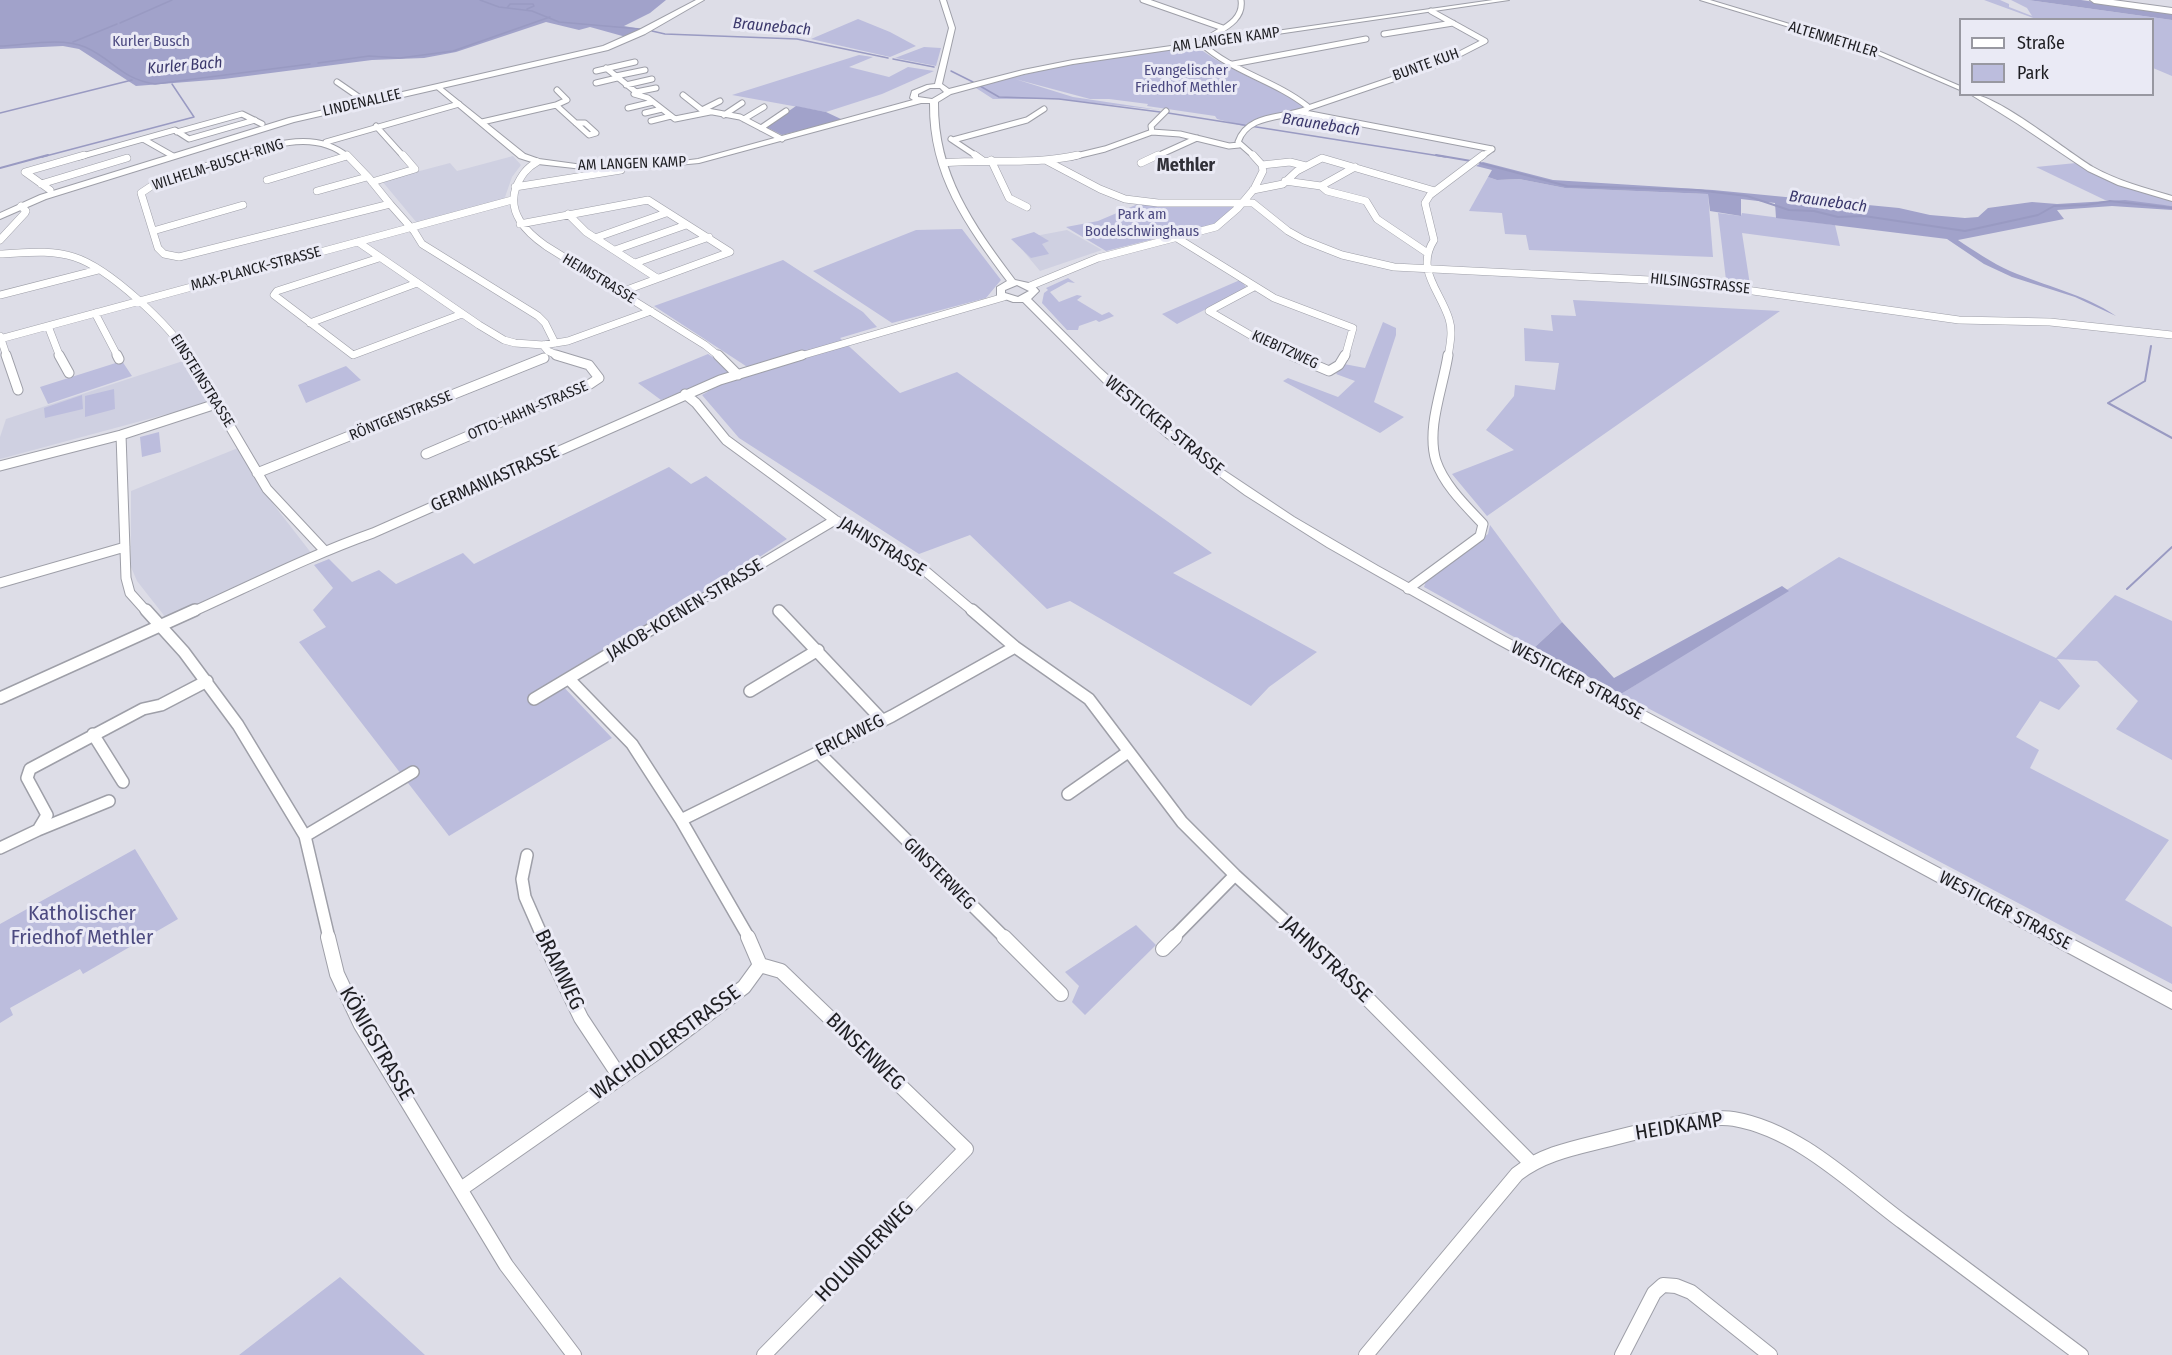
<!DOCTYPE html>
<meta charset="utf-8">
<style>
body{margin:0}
#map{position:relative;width:2172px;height:1355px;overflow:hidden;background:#dddde7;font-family:"Fira Sans Condensed",sans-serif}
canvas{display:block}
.legend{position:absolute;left:1959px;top:18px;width:195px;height:78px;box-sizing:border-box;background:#eaeaf5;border:2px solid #9898a1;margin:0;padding:8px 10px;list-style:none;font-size:18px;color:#1e1e22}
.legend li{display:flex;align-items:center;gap:12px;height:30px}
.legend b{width:30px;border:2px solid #9898a1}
</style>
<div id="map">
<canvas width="2172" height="1355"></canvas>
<ul class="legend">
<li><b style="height:8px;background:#fff"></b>Straße</li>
<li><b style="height:16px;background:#bcbddd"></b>Park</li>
</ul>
</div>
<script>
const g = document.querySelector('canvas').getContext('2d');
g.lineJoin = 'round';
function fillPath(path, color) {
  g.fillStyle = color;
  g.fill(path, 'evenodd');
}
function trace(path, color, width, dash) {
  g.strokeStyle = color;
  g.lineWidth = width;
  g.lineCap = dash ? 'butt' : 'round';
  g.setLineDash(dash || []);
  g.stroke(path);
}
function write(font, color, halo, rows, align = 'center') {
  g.font = font + ' "Fira Sans Condensed",sans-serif';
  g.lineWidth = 6;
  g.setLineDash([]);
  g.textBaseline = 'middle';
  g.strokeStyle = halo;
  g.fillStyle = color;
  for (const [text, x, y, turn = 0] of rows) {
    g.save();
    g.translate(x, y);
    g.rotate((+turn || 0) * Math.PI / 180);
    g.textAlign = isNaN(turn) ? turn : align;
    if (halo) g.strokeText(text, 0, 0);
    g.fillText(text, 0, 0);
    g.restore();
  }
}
fillPath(new Path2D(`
 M513,156L521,165L512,177L504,200L417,223L382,181L450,163L457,171Z
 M1067,230L1102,250L1040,271L1014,240Z
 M183,361L208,403L0,459V437L6,419Z
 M238,448L270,500L312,554L166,618L137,581L131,567V491Z`), '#cfd0e1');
fillPath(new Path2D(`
 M1984,0H2000L2009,4V7L2032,16L2027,8L2011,0H2028L2172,20V76L2153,68L2152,20L2036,19Z
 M858,19L890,32L916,46L890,57L811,39Z
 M1196,46C1228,71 1269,84 1304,105L1303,108L1252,121L1243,126L1217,119L1215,116L1147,106L1148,104L1109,99H1090L1015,79L1073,97L1160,110L1056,99H993L976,88C1048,65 1122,57 1196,46Z
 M924,47L941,48L936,66L895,58Z
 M859,55L873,57L849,67L889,77L908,67L934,71L882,94L826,112L732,95Z
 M2076,163L2122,186L2172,201V206L2105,200L2036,167Z
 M1488,177L1497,180L1519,179L1565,188L1708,194L1713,257L1529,250L1526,235L1505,234L1502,213L1469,211Z
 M1138,204L1231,205L1234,208L1222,222L1106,251L1066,227L1098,221Z
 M1718,213L1741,216L1742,213L1835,225L1840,246L1742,233L1750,285L1726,280Z
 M962,229L1001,280L986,298L892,323L813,271L916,230Z
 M1034,232L1049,241L1042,244L1049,254L1031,258L1011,239Z
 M783,260L863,312L877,327L840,338L900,393L957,372L1212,553L1173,573L1317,652L1269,687L1251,706L1070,601L1047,609L970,535L919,554L739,438L702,395L719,385L755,372L654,306Z
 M1068,278L1075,283L1068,282L1050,292L1059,302L1077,295L1082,296L1077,300L1102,315L1109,312L1114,316L1099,322L1096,320L1079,326L1078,330H1067L1042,303L1044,293L1048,290L1046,288Z
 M1240,280L1247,288L1177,324L1162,314Z
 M1573,300L1780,311L1487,516L1452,474L1514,450L1486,430L1514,396L1515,385L1555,390L1559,363L1525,361L1524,328L1553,331L1551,315L1576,316Z
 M1383,322L1396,328V335L1374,402L1404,417L1380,433L1283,381L1288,378L1338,397L1355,381L1336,374L1344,364L1365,368Z
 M708,354L731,369L729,374L661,400L638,383Z
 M122,361L132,376L48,404L40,387Z
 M346,366L361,380L306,403L298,385Z
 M114,389L115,409L85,417V396Z
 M82,395L83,409L45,418L44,408Z
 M159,432L161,452L142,457L140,437Z
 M669,467L691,484L706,476L787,539L715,586L557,680L612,738L449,836L299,642L326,627L313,610L333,588L314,565L329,559L352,582L379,570L396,584L463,553L474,564Z
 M1490,525L1562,622L1534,648L1424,587L1426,581L1488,534Z
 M1839,557L2056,658L2115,595L2172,621V760L2116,729L2138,701L2097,661L2057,659L2080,686L2059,710L2040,701L2016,737L2039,750L2030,768L2169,840L2125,900L2172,927V984L1621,694Z
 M135,849L178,919L83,974L80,969L10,1008L13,1015L0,1023V924Z
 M1136,925L1156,945L1085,1015L1072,1002L1079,986L1065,972Z
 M340,1277L425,1355H239Z`), '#bcbddd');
fillPath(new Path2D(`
 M0,0H666L650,13L624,26L641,29L626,37L590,27L579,30L546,22L456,52L424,58L372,60L224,79L136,86L79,49L63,46L0,49Z
 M2028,0H2081L2172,13V20Z
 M796,106L826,112L843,120L782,135L766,127Z
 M1483,162L1553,180L1713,190L1899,208L1930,215L1965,218L1978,217L1988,208L2032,202L2057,204L2125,200L2172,206V210L2112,206L2057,210L2064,219L1958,240C1973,250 1992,263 2010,271C2045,286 2084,294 2116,316L2075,297L2012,277L1984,264L1947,239L1776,218L1775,203L1741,199V216L1710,211L1708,194L1565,188L1519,179L1497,180L1488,177L1492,170L1476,166Z
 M1782,586L1789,591L1621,694L1534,648L1562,622L1614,678Z`), '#a1a2ca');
trace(new Path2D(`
 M480,0L499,7L532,11L559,22L640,29
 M507,8L510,4H533L534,6L527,9
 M120,23L172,0
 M652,31L665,34L797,39L888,58
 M73,42L117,24
 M0,46C27,45 59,37 85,47C113,59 121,79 155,84L310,64
 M893,59L934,67
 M318,63L369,56L400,58L453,51L550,17
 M951,71L973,82
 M980,86L999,97L1059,99L1160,112
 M0,113L132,80
 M1168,113L1446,157
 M42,157L194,117L172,84`), '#999ac2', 1.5);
trace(new Path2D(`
 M1436,155L1471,161
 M1480,163L1567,186L1697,190L1747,196L1789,210L1814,211L1838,217L1864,216L1965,231L2038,215L2054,206L2086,205L2110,201L2172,208
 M0,168L48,155
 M2151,346L2145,381L2108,403L2172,438
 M2127,589L2172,547`), '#999ac2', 2);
const minorFar4 = new Path2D(`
 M1143,0L1223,28
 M1384,34L1453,23
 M1211,42L1210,37C1224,28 1244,20 1241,0
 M1201,43C1232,72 1274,80 1307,106V109C1283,119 1248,113 1238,142L1255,157
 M1228,65L1366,39
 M606,68L636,92L634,94L648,98L675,119L710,112
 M596,71L635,62
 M616,76L645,70
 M337,82L366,102
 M596,83L617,78
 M626,85L652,79
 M636,92L656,88
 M683,95L702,110L740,117L782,139
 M556,105L567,100L557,90
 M628,108L653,102
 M1308,108L1446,61L1485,41L1431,11
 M702,110L720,101
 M1300,112L1492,149
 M645,113L662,109
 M724,115L742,103
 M744,119L764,107
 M651,121L671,116
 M482,122L556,105L589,135L596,133L585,123H576
 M376,126L404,157
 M761,128L786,111
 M177,132L242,114L262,124
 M1152,132L1151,126L1166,111
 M951,139L978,157
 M953,140L1027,120L1044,109
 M326,142L459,104
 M173,156L143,139L175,130L189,139L255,120
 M79,157L143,139
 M235,157C272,145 315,129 348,157
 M344,157L347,156
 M1072,157L1105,149L1152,132L1180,134L1229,146L1239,145
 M1155,157L1197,138
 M1481,157L1492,149`);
const minorFar3 = new Path2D(`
 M239,155L153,185L141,193L158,248L164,254L179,257L390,204
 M347,155L369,178L390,204
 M975,155L982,160
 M991,160L1009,198L1027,207
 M1047,161L1100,189L1125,199L1158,203H1253L1288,231L1304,240L1342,255L1394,267L1689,282L1959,320L2050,322L2172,335
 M537,162C526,168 521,176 516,187C507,213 526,232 546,246L705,345L720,357
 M943,163C987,159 1036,165 1078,155
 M1141,163L1158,155
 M1262,165L1290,162L1306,166
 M267,180L347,156
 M1285,181L1321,186L1355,167
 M372,182L415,169L403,155
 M41,184L127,158
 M1321,186L1327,191L1366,201L1377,219L1426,252
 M515,187L621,170
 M50,190L25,172L84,155
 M1253,190L1283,184L1297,171L1322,158L1435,191
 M317,191L367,177
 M390,204L414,231L422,244L538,316L545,323L555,343
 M568,214L586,232L657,278
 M520,224L648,200L730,252L621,292
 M153,231L243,205
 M595,238L666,213
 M1177,238L1274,298L1353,328L1345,357
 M0,240L25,213L26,211L21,206
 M358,242L479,325L504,340L515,343L543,345L568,341L651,311
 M615,250L686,225
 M0,254C24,253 50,249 74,257C109,268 170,325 189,357
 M379,258L277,291L274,295L353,355L462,314
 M635,263L709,237
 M1030,286L1098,258L1216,227L1238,208L1254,189L1263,171L1262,165L1253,155
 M1254,287L1209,311L1252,336L1294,357
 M0,295L98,270
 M95,313L118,357
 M310,323L417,283
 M48,326L60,357
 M0,336L7,357
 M0,339L512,200
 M543,345L548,351L561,357
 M797,357L1004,297
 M1448,357C1450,344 1453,331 1449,319C1440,290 1415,270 1434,240L1425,203L1430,195L1483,155`);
const minorFar2 = new Path2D(`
 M6,355L18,390
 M59,355L69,373
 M117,355L119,359
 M188,355L267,489L324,550
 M718,355L738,375
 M1291,355L1329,371L1339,365L1345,355
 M685,394L696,403L726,440L835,520L917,564L974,612
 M121,435L126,578L130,593L147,612
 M426,454L590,384L599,378L589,365L556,355
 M0,466L121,435L216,404
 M257,473L544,358
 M0,583L125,547
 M1408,589L1480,536L1483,524C1466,506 1444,485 1436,461C1426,428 1443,388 1448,355
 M192,612C252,585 311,555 373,533L720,380L802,355
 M680,612L835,520`);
const minorFar1 = new Path2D(`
 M146,610L184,652L238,725L305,836L329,938
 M972,610L1015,647L1089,699L1182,822L1235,875L1304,938
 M779,611L882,720
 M569,679L632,744L681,820L749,938
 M750,691L818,650
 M0,698L195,610
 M534,699L683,610
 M93,734L123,782
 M818,752L1005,938
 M1068,794L1128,752
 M681,820L892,716L1015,647
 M38,830L109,801
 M305,836L413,772
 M0,848L38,830L47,815L27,778L30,769L143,709L161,705L207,681
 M527,855L522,879L525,897L543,938
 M1173,938L1235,875`);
const minor = new Path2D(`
 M328,937L337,974L361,1025L506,1265L574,1355
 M542,937L581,1018L620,1077
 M1004,937L1061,994
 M1303,937L1339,970L1531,1163
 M1163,949L1175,937
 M760,965L781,971L966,1149L764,1355
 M461,1189L660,1050L744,987L760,965L748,937
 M1366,1355L1517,1174C1545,1152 1580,1147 1614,1138C1641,1131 1708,1114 1734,1119C1798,1130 1852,1184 1903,1222C1962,1266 2022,1311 2081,1355
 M1622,1355L1654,1293L1663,1285L1676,1286L1691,1292L1770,1355`);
const tertiary = new Path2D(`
 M940,0H946L955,28L942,84L949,89L1023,70L1073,60L1493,0H1509L1073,64L1024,74L951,94L938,102C937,174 973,224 1015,280L1033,284L1039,291L1031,299L1099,367L1155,418L1213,463L1294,517L1378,566L1506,637L2172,992V1009L1496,643L1327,547L1245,495L1167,438L1110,389L1023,302H1013L997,296V287L1007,281C966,226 929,175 930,103H921L699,163L635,169H583L538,164L519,158L433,86L439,85L525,154L539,159L583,165H635L682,161L698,159L913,100L910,98L912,91L927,85L935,84L949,28ZM930,88H940L944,92L932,99L918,97V94ZM1017,285L1029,291L1018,297L1005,293V290Z
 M1700,0H1710L1876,50L1960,86V90L1872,52Z
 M1970,94C1997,94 2066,151 2093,167C2118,181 2145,188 2172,196V201L2118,185L2088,171L2018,124Z`);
const secondary = new Path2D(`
 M696,0H704L645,34L608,50L294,122L46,199L0,219V213L40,195L289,118L603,46L639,30Z`);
const motorway = new Path2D(`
 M2090,0H2113L2172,8V14L2094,3Z`);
trace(minorFar4, '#9e9fa8', 7);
trace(minorFar3, '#9e9fa8', 8);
trace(minorFar2, '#9e9fa8', 11);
trace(minorFar1, '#9e9fa8', 14);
trace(minor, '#9e9fa8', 16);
trace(tertiary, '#9e9fa8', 2);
trace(secondary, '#9e9fa8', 2);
trace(motorway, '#9e9fa8', 2);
trace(minorFar4, '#fff', 5);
trace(minorFar3, '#fff', 7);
trace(minorFar2, '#fff', 9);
trace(minorFar1, '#fff', 11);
trace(minor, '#fff', 14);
fillPath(tertiary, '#fff');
fillPath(secondary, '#fff');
fillPath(motorway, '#fff');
write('15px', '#1e1e22', '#eaeaf5', [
 ["AM LANGEN KAMP",1226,40,-8],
 ["ALTENMETHLER",1833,40,17],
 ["BUNTE KUH",1426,65,-20],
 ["LINDENALLEE",362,103,-13],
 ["AM LANGEN KAMP",632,164,-2],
 ["WILHELM-BUSCH-RING",218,165,-18],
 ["MAX-PLANCK-STRASSE",256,269,-15],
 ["HEIMSTRASSE",599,279,31],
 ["HILSINGSTRASSE",1700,284,6],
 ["KIEBITZWEG",1285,350,25],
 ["EINSTEINSTRASSE",202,381,58],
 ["OTTO-HAHN-STRASSE",528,411,-23],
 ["RÖNTGENSTRASSE",401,416,-22]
]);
write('15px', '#4c4a80', '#eaeaf5', [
 ["Kurler Busch",151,42],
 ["Evangelischer",1186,71],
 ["Friedhof Methler",1186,88],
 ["Park am",1142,215],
 ["Bodelschwinghaus",1142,232]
]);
write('italic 16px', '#3a376b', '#eaeaf5', [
 ["Braunebach",772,27,5],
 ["Kurler Bach",185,66,-5],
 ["Braunebach",1321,125,9],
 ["Braunebach",1828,202,8]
]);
write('bold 18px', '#303038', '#eaeaf5', [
 ["Methler",1186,166]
]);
write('18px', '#1e1e22', '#eaeaf5', [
 ["WESTICKER STRASSE",1164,426,39],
 ["GERMANIASTRASSE",495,479,-24],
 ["JAHNSTRASSE",882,547,31],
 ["JAKOB-KOENEN-STRASSE",685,610,-31],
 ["WESTICKER STRASSE",1577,681,28],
 ["ERICAWEG",850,736,-26],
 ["GINSTERWEG",939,874,45],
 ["WESTICKER STRASSE",2005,911,28]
]);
write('21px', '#4c4a80', '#eaeaf5', [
 ["Katholischer",82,914],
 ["Friedhof Methler",82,938]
]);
write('21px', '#1e1e22', '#eaeaf5', [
 ["JAHNSTRASSE",1326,960,43],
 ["BRAMWEG",559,970,64],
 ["WACHOLDERSTRASSE",666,1043,-36],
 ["KÖNIGSTRASSE",376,1044,60],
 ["BINSENWEG",865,1052,44],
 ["HEIDKAMP",1679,1127,-9],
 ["HOLUNDERWEG",865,1252,-46]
]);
</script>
